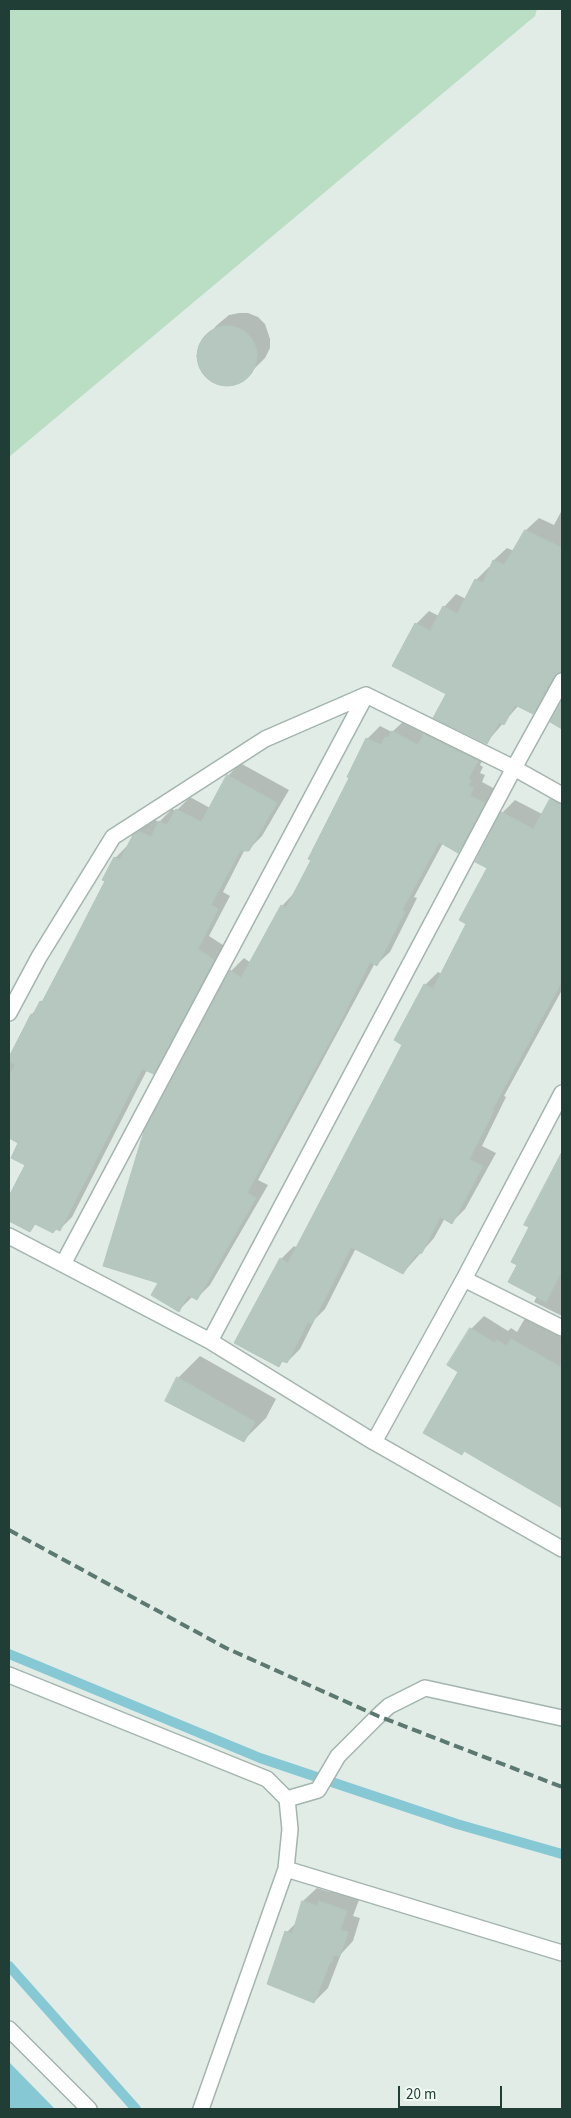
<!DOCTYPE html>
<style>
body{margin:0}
#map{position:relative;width:571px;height:2118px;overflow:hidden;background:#e1ece7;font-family:"Source Sans 3",sans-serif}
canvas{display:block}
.frame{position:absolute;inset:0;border:10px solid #213e36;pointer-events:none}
.scale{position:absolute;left:398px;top:2086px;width:104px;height:22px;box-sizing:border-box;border:2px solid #213e36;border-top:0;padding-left:6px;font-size:15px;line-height:18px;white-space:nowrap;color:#213e36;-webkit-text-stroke:4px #f2f9f5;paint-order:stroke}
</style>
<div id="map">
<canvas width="571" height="2118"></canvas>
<div class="frame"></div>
<div class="scale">20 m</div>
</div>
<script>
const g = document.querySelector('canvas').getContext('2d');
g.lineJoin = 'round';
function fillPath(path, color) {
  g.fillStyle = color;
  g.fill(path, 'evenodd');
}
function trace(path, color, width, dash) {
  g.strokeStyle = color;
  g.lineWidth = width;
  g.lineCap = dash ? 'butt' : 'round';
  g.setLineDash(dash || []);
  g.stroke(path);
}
fillPath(new Path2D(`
 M9,9H537L535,16L9,457Z`), '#b9dec3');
fillPath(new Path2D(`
 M9,2062L55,2109H9Z`), '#86c9d4');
fillPath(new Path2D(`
 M239,313H248L258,317L265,324L270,339V348L265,358L240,383L230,385L220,384L211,380L203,373L198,359L199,349L203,340L217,325L229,315Z
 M562,510V671L546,700L533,712L519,705L486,743L448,694L416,624L429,611L439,616L444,607L456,594L466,599L476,580L489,567L491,568L494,560L507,548L514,551L526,530L539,518L554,525Z
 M406,719L429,731L438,722L490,747L480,765L483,767L480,773L485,775L482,782L497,790L471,838L458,851L443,843L414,897L417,898L390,952L377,964L375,963L258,1180L268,1185L210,1285L197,1298L193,1296L179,1310L160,1282L231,971L244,958L251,963L282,906L294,893L312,860L367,739L380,726L392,732Z
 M240,763L289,790L262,836L249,849H245L223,892L230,896L209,936L226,947L166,1060L153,1072L147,1070L72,1217L60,1229L57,1228L53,1232L9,1208V1199L27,1165L20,1143L9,1137V1063L32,1014L47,996L106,881L115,858L128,845L129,846L134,836L147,823L153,819L159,822L172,809L176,811L190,797L210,808L228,776Z
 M562,788V990L504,1096L506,1097L482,1146L496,1153L465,1209L452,1222L445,1218L434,1238L403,1273L356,1248L325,1309L315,1319L300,1349L287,1362L284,1360L279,1365L281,1259L294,1246L298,1248L404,1044L425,985L438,972L442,974L468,923L488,867L502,813L515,800L542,814L551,800Z
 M562,1162V1316L534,1302L537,1296L519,1264L530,1227L554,1171Z
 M536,1307L562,1320L561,1506L460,1371L471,1329L484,1316L508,1331L511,1328L517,1332L524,1320Z
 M200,1356L276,1399L266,1418L244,1440L178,1378Z
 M317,1888L330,1892L334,1888L360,1897L353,1916L360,1918L353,1941L341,1954L328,1988L314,2002L287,1932L297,1922L303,1901Z`), '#0003');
trace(new Path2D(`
 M9,1654L260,1758L457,1824L562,1854
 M9,1966L136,2109`), '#86c9d4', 10);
const building = new Path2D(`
 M197 356a30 30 0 1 1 60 0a30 30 0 1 1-60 0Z
 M525,530L562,548V672L554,676L533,714L515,705L504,725L499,722L487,744L433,718L446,694L392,666L415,623L430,631L443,606L457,614L475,579L483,583L493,560L504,565Z
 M562,700V729L550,722Z
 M392,731L418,745L424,734L478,761L468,779L471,780L468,786L473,788L470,796L485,803L458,853L439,842L402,910L405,912L377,966L370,962L339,1024L247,1193L256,1198L197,1300L188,1295L179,1312L151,1295L158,1283L103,1266L144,1131L230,970L241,978L281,905L286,908L311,860L308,859L349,778L347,777L366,738L381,745L385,737L388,738Z
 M227,775L277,803L249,851H240L211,905L218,909L198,949L214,960L154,1074L142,1069L60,1231L56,1229L53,1233L35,1224L30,1232L9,1221V1196L25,1165L11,1158L18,1143L9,1138V1076L15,1065L9,1061V1057L31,1014L33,1015L40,1001L42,1002L71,947L105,881L102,880L114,857L120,860L133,835L139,831L151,837L159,821L167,825L176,809L201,822Z
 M550,799L562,804V981L492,1110L494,1111L469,1159L483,1166L452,1224L440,1217L422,1253L415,1255L403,1274L351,1247L312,1324L308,1322L287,1363L282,1361L279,1367L234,1343L280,1258L288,1263L402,1045L394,1040L424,984L433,989L466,924L459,920L487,868L475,862L501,812L533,829Z
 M562,1152V1270L546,1302L508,1282L517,1265L511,1262L529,1227L524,1225Z
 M470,1328L495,1343L497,1340L507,1346L511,1339L562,1368V1508L464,1451L462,1455L423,1433L458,1372L447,1365Z
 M177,1377L255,1422L244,1442L165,1401Z
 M302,1901L318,1906L319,1901L347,1911L340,1930L348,1932L340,1956L333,1955L332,1962H330L314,2003L267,1984L285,1931L292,1934Z`);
fillPath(building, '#b6c7c0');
trace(building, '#b3c6be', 1);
const street = new Path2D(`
 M9,1013L39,957L113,837L265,739L366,695L514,768L562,795
 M9,1236L210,1341L374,1442L562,1549
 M63,1264L366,695
 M464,1279L562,1328
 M210,1341L514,768L562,681
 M374,1442L464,1279L562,1093
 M9,1675L267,1779L287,1799L290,1829L286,1869L562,1953
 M287,1799L318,1790L338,1756L378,1716L389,1706L425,1688L562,1718
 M9,2029L89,2109
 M201,2109L286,1869`);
trace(street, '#a4b4ae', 18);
trace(street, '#fff', 15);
trace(new Path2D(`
 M9,1530L226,1648L378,1716L562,1787`), '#5b7971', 4, [10, 5]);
</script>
